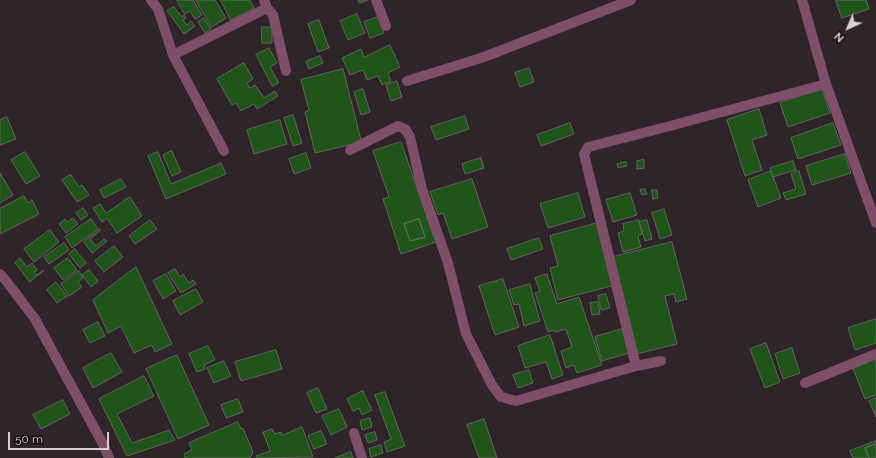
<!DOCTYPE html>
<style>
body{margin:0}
#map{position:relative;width:876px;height:458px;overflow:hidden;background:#2f2429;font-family:Raleway,sans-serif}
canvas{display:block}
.north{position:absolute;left:828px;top:8px;width:40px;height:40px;-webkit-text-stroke:3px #140f11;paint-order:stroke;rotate:224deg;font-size:11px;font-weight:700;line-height:16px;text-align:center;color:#d7cfd3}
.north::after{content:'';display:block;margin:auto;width:14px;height:18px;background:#d7cfd3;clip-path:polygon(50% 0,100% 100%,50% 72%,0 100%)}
.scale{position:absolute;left:8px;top:432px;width:101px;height:18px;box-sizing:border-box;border:2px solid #d7cfd3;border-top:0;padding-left:5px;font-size:12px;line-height:14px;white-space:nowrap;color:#d7cfd3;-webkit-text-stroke:3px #140f11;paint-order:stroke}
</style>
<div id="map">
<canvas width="876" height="458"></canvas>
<div class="north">N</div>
<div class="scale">50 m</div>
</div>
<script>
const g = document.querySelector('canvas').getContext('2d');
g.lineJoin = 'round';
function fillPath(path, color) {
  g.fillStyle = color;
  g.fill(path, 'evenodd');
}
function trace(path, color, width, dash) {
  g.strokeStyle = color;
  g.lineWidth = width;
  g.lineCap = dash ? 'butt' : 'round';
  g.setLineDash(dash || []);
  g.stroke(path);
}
const building = new Path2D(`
 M177,0H193L202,15L195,19L190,11L185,14Z
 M196,0H215L226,18L212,27Z
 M221,0H250L254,8L231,20Z
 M358,0H368L360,3Z
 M836,0H866L869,9L842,18Z
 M174,7L182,17L184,15L186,18L183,20L187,25L191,21L195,26L184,34L167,11Z
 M357,14L365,33L348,40L340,21Z
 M378,17L384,33L370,38L364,22Z
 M204,18L211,29L205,33L198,22Z
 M319,20L329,48L318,52L308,24Z
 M262,27H272V43H262Z
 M390,45L400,67L388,73L391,81L382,85L378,76L367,80L363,70L350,75L342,58L361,49L364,57Z
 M269,48L277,63L270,67L279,83L272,86L256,55Z
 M320,56L323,63L309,69L306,62Z
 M244,63L253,79L247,83L250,88L255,85L264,98L275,91L278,96L257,109L254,104L241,111L236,103L232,105L217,79Z
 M529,68L534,82L520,87L515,73Z
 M343,69L361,140L357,143L315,153L305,112L309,110L301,80Z
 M397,81L402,97L391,101L386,85Z
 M363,89L370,112L361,115L354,92Z
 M822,89L830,113L788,127L780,103Z
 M759,109L767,135L752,140L762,170L745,176L727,120Z
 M293,115L302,143L293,146L284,118Z
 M465,116L469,129L436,140L431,127Z
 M7,117L16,139L0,145V120Z
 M280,120L287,144L254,154L247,130Z
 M570,123L574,134L541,146L537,135Z
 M833,123L841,145L798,159L791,138Z
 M401,142L436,242L401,254L383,199L389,197L373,151ZM419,219L425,237L410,241L404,224Z
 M172,151L181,172L172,176L163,155Z
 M25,152L40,176L26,184L11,160Z
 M158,152L171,184L221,163L226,174L166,199L148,156Z
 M306,153L311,168L294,174L289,159Z
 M845,154L851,173L812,185L806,166Z
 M481,158L484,168L465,174L462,164Z
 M644,160V168L637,169V161Z
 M793,161L796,170L773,177L770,168Z
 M626,162L627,166L618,168L617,164Z
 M771,171L781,198L758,207L748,180Z
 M799,171L806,194L786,200L783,193L796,189L791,174Z
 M0,173L13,195L0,203Z
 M71,175L79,187L82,185L89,195L77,202L62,180Z
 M121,179L126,187L104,198L100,190Z
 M472,179L488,227L452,239L443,213L438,215L430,192Z
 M645,189L647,194L642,195L640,190Z
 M652,190H657L658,198L653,199Z
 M578,193L585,217L548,228L540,204Z
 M630,193L637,215L613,222L606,200Z
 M24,196L28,203L32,200L39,214L0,234V209Z
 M130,197L142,216L117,233L107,218L102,222L93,208L100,204L106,213Z
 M83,208L88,215L81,220L76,213Z
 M664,209L672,235L660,239L652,213Z
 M73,218L78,224L66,233L59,224L65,219L67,222Z
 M91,219L98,229L72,248L65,237Z
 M419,219L425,237L410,241L404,224Z
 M150,220L157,229L135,244L129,236Z
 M639,220L642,234L638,236L641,247L623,252L618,233L624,231L623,224Z
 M647,220L652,239L645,241L639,222Z
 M598,223L615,285L558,300L550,268L558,266L550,236Z
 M100,229L101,230L90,239L96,246L104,239L107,241L92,253L84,242Z
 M50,230L59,242L34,262L24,249Z
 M539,238L543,249L511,260L507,249Z
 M672,242L687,299L676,302L674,294L665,296L677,344L637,354L613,257Z
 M64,243L69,250L49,264L44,257Z
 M114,246L123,257L104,272L95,261Z
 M75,249L86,263L80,268L69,254Z
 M20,258L27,267L32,263L37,270L34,272L36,275L44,270L30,282L15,263Z
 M68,258L77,270L63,280L54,268Z
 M136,267L172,344L155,352L152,345L134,353L121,326L108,333L93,300Z
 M175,269L180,277L183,274L189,283L193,280L196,284L181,293L168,273Z
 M89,270L98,281L91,287L82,275Z
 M79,271L83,278L78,282L82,287L69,296L61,284Z
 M166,274L176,291L163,299L153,281Z
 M547,274L557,304L579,297L602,365L577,373L574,365L566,368L561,351L572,347L566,329L555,332L554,330L548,332L535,293L540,291L535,278Z
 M503,279L519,327L495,335L479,286Z
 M56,282L67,296L57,303L47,290Z
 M530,284L540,321L524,326L519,304L514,305L509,290Z
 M196,289L203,302L180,315L173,301Z
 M606,294L610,308L601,310L598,296Z
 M598,302L600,314L592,315L590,303Z
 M876,319V343L855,350L848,328Z
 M98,322L105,336L90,343L83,330Z
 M622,329L629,353L602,361L595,337Z
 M550,335L563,375L552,379L546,362L525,368L518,346Z
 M766,343L780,382L765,388L750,349Z
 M208,346L215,360L204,365L205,369L197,372L189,354Z
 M792,348L800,373L783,379L775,354Z
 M276,350L282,369L241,381L235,362Z
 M111,353L122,372L93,388L83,368Z
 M177,355L209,425L178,439L146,369Z
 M876,357V395L865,399L852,366Z
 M224,361L231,376L214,383L207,368Z
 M529,370L533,383L518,388L513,375Z
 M144,376L154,396L117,414L132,443L169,430L175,440L127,456L99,399Z
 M318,388L327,409L316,413L307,393Z
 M363,391L372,410L362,415L359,408L353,411L347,399Z
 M385,392L405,446L387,452L384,442L391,439L375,395Z
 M876,398V417L869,401Z
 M238,399L243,412L226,418L221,405Z
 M63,400L70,414L41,429L33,415Z
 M339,409L347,427L331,435L322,416Z
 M370,418L372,427L362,430L360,421Z
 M484,419L497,458H479L467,425Z
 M238,422L241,429L243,428L253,452L250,458H185L184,454L192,450L189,443Z
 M302,427L313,457L257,458L256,456L270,451L263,432L272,429L275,434L281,432L282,435Z
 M321,431L327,444L314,449L308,436Z
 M375,432L377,440L368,443L365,435Z
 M876,441V444L865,448L869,458H853L850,451Z
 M876,444V458H869L865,448Z
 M381,445L383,453L371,457L369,449Z
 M351,452L353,458H335Z`);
fillPath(building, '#205519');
trace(building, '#5d665b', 1);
trace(new Path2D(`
 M151,0L158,9L173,55L224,151
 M264,0L267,8L273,15L286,71
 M376,0L386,26
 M173,55L267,8
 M407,81L484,57L631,0
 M350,150L398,126L405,129L410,137L422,189L448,263L466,334L492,385L501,397L516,401L636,366L661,361
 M0,274L7,282L35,319L103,444L109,458
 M636,366L584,154L588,147L655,130L826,84
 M805,383L876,354
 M354,433L362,458`), '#7f4e69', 10);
trace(new Path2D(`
 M802,0L826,84L876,223`), '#7f4e69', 10);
</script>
